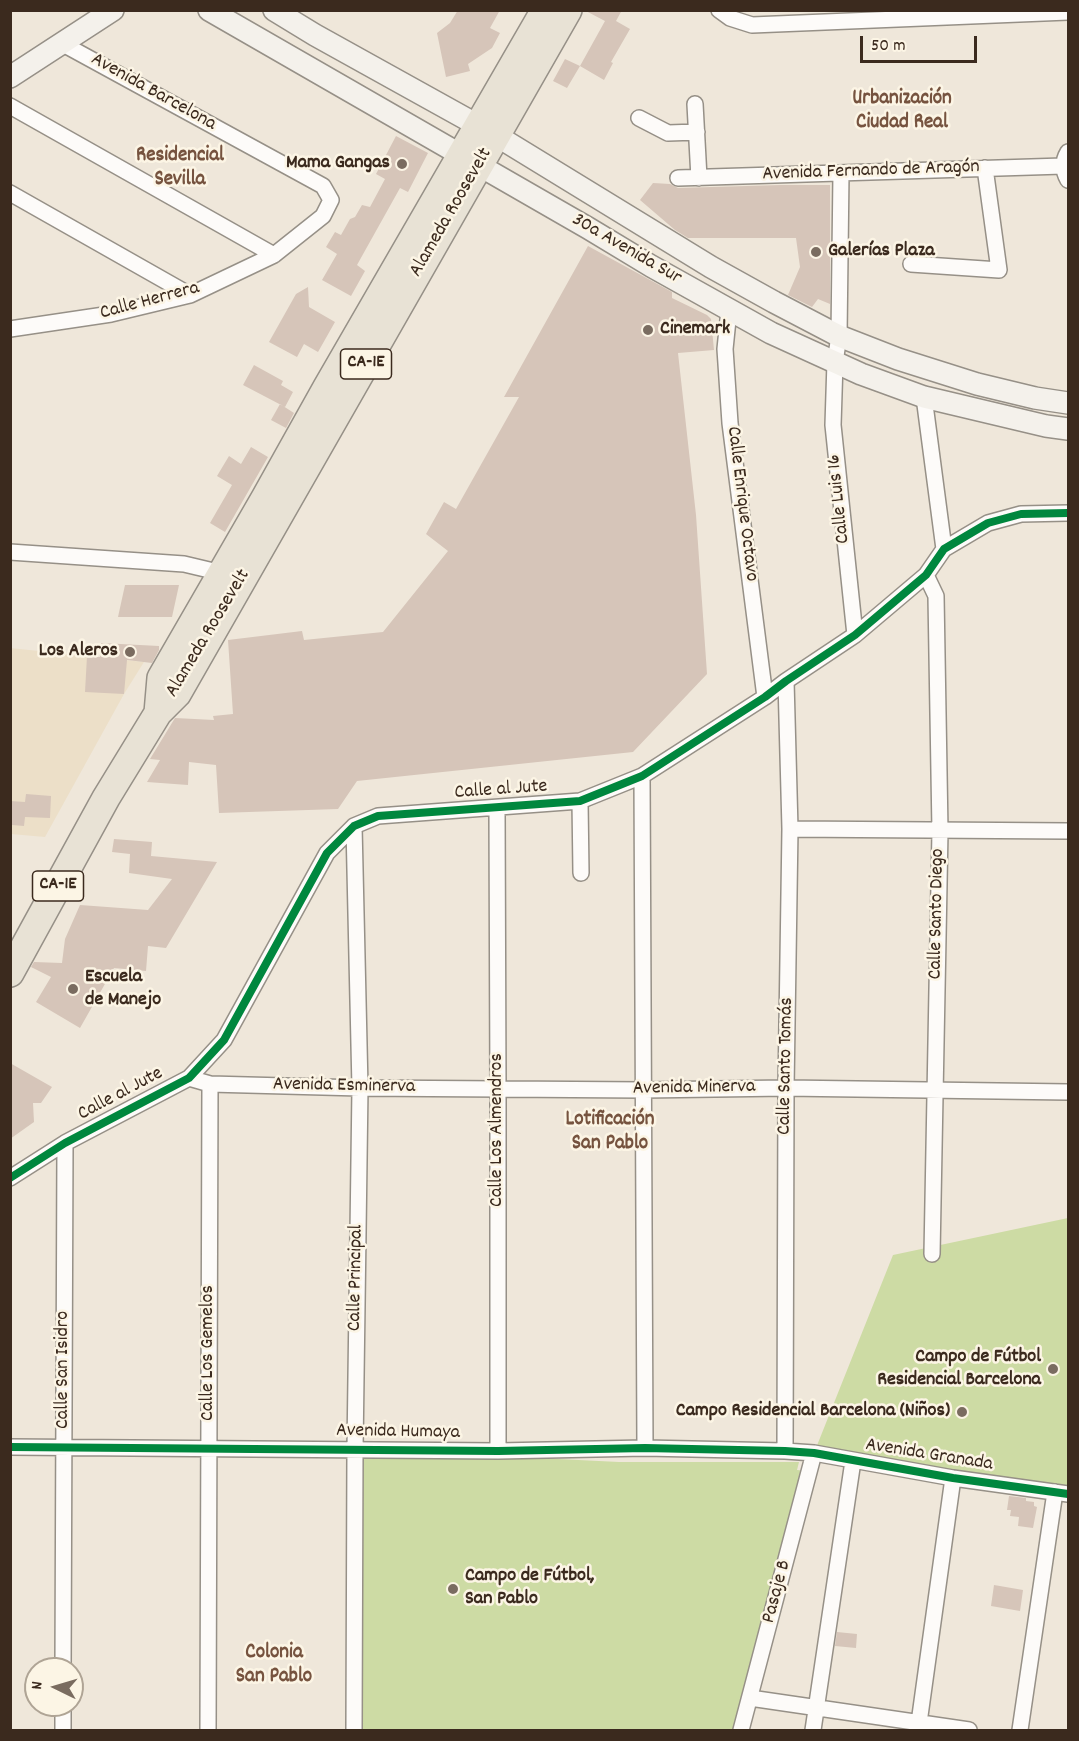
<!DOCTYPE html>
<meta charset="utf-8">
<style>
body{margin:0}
#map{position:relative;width:1079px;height:1741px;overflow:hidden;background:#efe7da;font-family:Dekko,sans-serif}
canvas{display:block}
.frame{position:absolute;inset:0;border:12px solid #3b2a1e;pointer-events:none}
.north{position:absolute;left:24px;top:1657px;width:60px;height:60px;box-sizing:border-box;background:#fcf5e5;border:2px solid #afa495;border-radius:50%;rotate:275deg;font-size:16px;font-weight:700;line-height:24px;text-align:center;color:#3b2a1e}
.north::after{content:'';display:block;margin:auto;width:21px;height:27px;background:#7a6c60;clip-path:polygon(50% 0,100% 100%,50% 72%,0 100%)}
.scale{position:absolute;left:860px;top:36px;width:117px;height:27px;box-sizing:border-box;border:3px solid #3b2a1e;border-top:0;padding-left:8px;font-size:18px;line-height:21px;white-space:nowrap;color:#3b2a1e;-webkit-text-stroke:4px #fcf5e5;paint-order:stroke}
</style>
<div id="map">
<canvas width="1079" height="1741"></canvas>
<div class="frame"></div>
<div class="north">N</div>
<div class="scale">50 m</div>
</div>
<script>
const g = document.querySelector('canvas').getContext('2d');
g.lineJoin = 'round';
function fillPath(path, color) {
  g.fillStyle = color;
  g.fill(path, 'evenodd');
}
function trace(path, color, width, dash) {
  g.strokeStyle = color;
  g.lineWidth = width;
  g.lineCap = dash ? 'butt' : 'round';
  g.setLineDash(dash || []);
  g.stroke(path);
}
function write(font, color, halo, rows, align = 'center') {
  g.font = font + ' Dekko,sans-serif';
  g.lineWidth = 5;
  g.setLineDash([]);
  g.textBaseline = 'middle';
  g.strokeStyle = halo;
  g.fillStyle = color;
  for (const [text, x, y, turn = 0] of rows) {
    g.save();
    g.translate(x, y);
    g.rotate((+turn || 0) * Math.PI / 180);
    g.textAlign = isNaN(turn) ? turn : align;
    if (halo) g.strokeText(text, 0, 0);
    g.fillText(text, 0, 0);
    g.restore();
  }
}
fillPath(new Path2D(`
 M10,648L144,662L124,694L45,837L11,834Z`), '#ecdfc8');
fillPath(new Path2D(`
 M1068,1218V1494L814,1453L893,1255Z
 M355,1449L619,1462H799L797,1470L809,1471L739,1730H354Z`), '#cddba4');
fillPath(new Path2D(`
 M458,10H500L490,28L500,33L492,48L468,64L470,71L446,77L437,33L450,23Z
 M584,10H622L616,21L630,29L611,62L613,63L604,80L580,66L605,21Z
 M565,59L580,66L567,88L553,81Z
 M396,136L428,153L408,192L400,188L357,265L365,271L351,296L322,280L337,254L326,247L335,232L341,235L350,219L355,217L362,205L370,207L385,179L376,174Z
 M653,183L670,184L678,188L781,185H830V304L818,299L812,307L788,295L800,267L796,238H688L675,230L640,200Z
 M588,246L672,292V298L707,315L711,319L714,350L678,353L696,515L707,674L633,752L357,781L338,809L219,813L216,765L189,762L188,785L147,782L160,760L150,759L175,718L214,720L213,716L233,714L228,640L302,631L304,640L383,632L448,551L426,534L444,502L456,509L519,397H504Z
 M308,287L309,307L335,322L318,352L304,344L297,357L269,342L296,294Z
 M254,365L283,381L281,385L293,392L285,407L243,385Z
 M280,404L294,413L286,428L271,420Z
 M251,447L268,457L225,532L210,523L232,485L217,476L229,456L241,464Z
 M125,585H179L172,617H118Z
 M101,643L159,646V650L152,663L127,660L124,694L85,692L87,656L100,657Z
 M26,794L51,796L50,818L25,817L24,826L12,825L10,801L25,802Z
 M114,839L152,842L151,856L217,862L166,948L148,946L146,971L114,968L80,1028L36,1002L51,977L31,967L34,962L62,963L65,939L80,905L148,910L172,879L129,873L130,854L112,852Z
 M10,1063L52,1087L41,1103H33L34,1122L10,1139Z
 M1009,1496L1026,1498V1501L1034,1502V1506L1037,1507L1033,1528L1018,1526L1019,1517L1010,1516L1011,1510H1007Z
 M994,1585L1023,1590L1020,1611L991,1606Z
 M837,1632L857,1634L856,1648L835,1646Z`), '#d6c5b9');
const street = new Path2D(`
 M719,10L730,18L752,25L1068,12
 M695,104L699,178
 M10,106L274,255
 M639,118L668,133L697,132
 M1068,152C1062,162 1063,171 1068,180
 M841,173L839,336L835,362L833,425L855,635
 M678,178L1063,166
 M10,193L190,295
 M911,264L999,270L985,168
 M729,310L725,349L730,423L765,697
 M10,329L111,314L190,295L274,255L323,216L331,200L323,186L63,44
 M924,397L944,549
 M10,552L184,564L222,573
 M926,575L936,596L940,831L932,1254
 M642,776L645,1448
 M580,801L581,873
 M497,808L498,1089V1451
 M790,829L1068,831
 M189,1078L210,1084L360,1088L644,1090L786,1088L1068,1092
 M10,1178L65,1143L189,1078L224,1040L327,853L354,826L378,816L580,801L642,776L765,697L786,681L855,635L926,575L944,549L988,523L1021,514L1068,513
 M10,1447L498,1451L645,1448L785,1451L814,1453L953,1478L1068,1494
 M785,1451L786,1088L790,829L786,681
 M63,1669L65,1143
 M750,1698L969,1730
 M63,1730V1705
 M208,1730L210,1084
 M354,1730L355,1449L360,1088L354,826
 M741,1730L814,1453
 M813,1730L853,1461
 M918,1730L953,1478
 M1020,1730L1055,1492`);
const secondary = new Path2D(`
 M209,10L588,228L651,266L771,333L861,374L924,397L1046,426L1068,429
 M274,10L315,35L497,136L711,267L774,302L839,336L898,359L977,384L1035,398L1068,403
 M10,77L113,10`);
const highway = new Path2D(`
 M158,713L161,678L265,498L327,387L545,10
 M10,973L106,798L158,713L177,694L568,10`);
trace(street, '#969087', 18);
trace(secondary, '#969087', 24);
trace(highway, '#969087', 30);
trace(street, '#fdfbf9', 15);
trace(secondary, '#f4f1eb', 21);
trace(highway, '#e8e2d5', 27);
trace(new Path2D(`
 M10,1178L65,1143L189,1078L224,1040L327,853L354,826L378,816L580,801L642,776L765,697L786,681L855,635L926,575L944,549L988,523L1021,514L1068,513
 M10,1447L498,1451L645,1448L785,1451L814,1453L953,1478L1068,1494`), '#00873e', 8);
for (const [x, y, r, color] of [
 [402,164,6,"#7a6c60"],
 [816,252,6,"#7a6c60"],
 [648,330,6,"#7a6c60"],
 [130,652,6,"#7a6c60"],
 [73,989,6,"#7a6c60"],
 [1053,1369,6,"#7a6c60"],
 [962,1412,6,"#7a6c60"],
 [453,1589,6,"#7a6c60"]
]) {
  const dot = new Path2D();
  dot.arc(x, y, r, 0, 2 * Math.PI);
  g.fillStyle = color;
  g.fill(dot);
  trace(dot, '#fcf5e5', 2);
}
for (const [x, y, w] of [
 [366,364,51],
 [58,886,51]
]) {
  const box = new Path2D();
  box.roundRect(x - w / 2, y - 15, w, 30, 4.5);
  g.fillStyle = '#fcf5e5';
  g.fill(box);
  trace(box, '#3b2a1e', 1.5);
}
write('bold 18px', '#3b2a1e', null, [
 ["CA-1E",366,364],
 ["CA-1E",58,886]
]);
write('20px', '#3b2a1e', '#fcf5e5', [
 ["Avenida Barcelona",153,93,29],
 ["Avenida Fernando de Aragón",871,172,-2],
 ["Alameda Roosevelt",452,213,-60],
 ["30a Avenida Sur",626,250,30],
 ["Calle Herrera",150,302,-15],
 ["Calle Luis 16",840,499,-96],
 ["Calle Enrique Octavo",741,504,83],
 ["Alameda Roosevelt",209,634,-59],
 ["Calle al Jute",501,791,-4],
 ["Calle Santo Diego",938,914,-89],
 ["Calle Santo Tomás",787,1066,-89],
 ["Avenida Esminerva",344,1087,1],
 ["Avenida Minerva",694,1089,-1],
 ["Calle al Jute",121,1095,-28],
 ["Calle Los Almendros",498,1130,-90],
 ["Calle Principal",357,1278,-89],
 ["Calle Los Gemelos",209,1353,-90],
 ["Calle San Isidro",64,1370,-90],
 ["Avenida Humaya",398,1433,1],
 ["Avenida Granada",929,1456,9],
 ["Pasaje B",778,1592,-75]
]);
write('bold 20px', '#3b2a1e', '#fcf5e5', [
 ["Mama Gangas",390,164],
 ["Galerías Plaza",828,252,"left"],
 ["Cinemark",660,330,"left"],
 ["Los Aleros",118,652],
 ["Escuela",85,978,"left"],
 ["de Manejo",85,1001,"left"],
 ["Campo de Fútbol",1041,1358],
 ["Residencial Barcelona",1041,1381],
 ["Campo Residencial Barcelona (Niños)",950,1412],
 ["Campo de Fútbol,",465,1577,"left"],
 ["San Pablo",465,1600,"left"]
], 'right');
write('bold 21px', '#76533f', '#fcf5e5', [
 ["Urbanización",902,100],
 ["Ciudad Real",902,124],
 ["Residencial",180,157],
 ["Sevilla",180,181],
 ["Lotificación",610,1121],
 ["San Pablo",610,1145],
 ["Colonia",274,1654],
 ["San Pablo",274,1678]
]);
</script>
